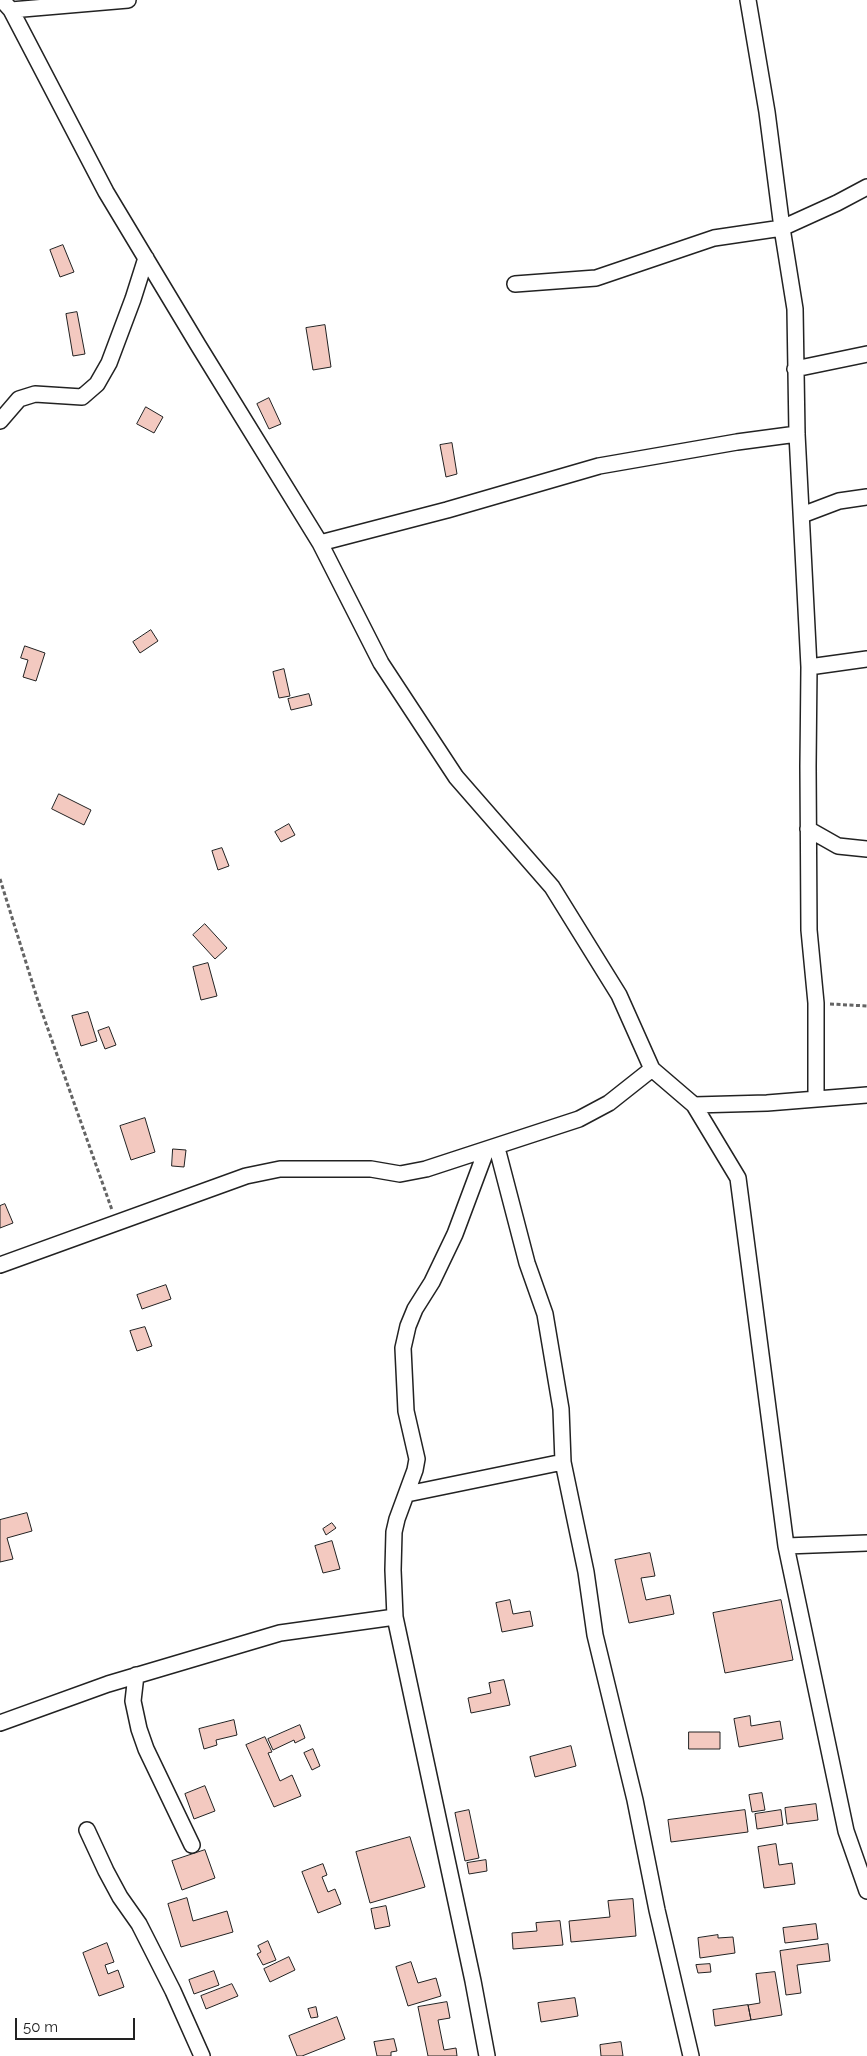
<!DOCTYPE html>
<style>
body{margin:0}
#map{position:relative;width:867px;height:2056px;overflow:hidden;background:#fff;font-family:Raleway,sans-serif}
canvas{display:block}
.scale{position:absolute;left:15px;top:2018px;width:120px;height:22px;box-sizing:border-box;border:2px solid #222;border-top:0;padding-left:6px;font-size:15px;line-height:18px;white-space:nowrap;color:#222;-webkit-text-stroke:4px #fff;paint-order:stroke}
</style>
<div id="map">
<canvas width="867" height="2056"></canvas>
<div class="scale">50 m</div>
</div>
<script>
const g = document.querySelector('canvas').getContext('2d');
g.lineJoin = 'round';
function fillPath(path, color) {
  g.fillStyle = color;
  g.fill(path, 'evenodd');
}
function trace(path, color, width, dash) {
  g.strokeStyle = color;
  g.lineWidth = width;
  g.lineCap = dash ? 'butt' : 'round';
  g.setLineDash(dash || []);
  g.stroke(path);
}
const building = new Path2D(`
 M63,245L74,272L60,277L50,250Z
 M77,312L85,354L73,356L66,314Z
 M325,325L331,367L313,370L306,328Z
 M269,398L281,424L269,429L257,404Z
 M146,407L163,417L154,433L137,424Z
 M452,443L457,474L446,477L440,445Z
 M151,630L158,641L140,653L133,642Z
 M25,646L45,653L36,681L23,677L28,660L21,658Z
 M284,669L290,696L279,698L273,672Z
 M309,694L312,705L291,710L288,699Z
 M59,794L91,810L84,825L52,809Z
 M289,824L295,835L281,842L275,832Z
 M222,848L229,866L218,870L212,851Z
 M205,924L227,948L215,959L193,935Z
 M208,963L217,996L201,1000L193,967Z
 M88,1012L97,1041L81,1046L72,1016Z
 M109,1027L116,1045L105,1049L98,1031Z
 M145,1118L155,1152L131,1160L120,1126Z
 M173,1149L186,1150L184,1167L172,1166Z
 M5,1204L13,1223L0,1228V1206Z
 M166,1285L171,1299L142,1309L137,1295Z
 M145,1327L152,1346L137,1351L130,1331Z
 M27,1513L32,1531L7,1538L13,1559L0,1562V1520Z
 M332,1523L336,1528L326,1535L323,1529Z
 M332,1541L340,1569L323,1573L315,1546Z
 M650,1553L655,1576L641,1578L646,1600L670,1595L674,1614L629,1623L615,1560Z
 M510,1600L513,1614L530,1611L533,1626L502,1632L496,1603Z
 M781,1600L793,1660L725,1673L713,1613Z
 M504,1680L510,1705L471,1713L468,1698L491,1693L489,1683Z
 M750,1716L751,1726L780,1721L783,1739L739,1747L734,1719Z
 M234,1720L237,1735L216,1740L217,1745L204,1749L199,1729Z
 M300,1725L305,1738L295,1743L294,1740L273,1750L268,1739Z
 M689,1732H720V1749H689Z
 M265,1737L272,1752L268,1753L280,1781L292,1775L301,1796L274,1807L246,1745Z
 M571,1746L576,1766L535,1777L530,1757Z
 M313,1749L320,1766L312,1770L304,1753Z
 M205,1786L215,1811L194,1819L185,1794Z
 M762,1793L765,1810L752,1812L749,1795Z
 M816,1804L818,1820L787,1824L785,1808Z
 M469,1810L479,1858L465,1861L455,1813Z
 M745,1810L748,1832L671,1842L668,1820Z
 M781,1810L783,1825L757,1829L755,1814Z
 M410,1837L425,1887L370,1903L356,1852Z
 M776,1844L779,1865L792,1863L795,1884L764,1888L758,1847Z
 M205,1850L215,1878L182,1890L172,1861Z
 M486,1860L487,1871L469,1874L467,1863Z
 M323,1864L327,1875L322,1877L328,1892L335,1889L341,1904L318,1913L302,1872Z
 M187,1898L193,1921L227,1911L233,1932L181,1947L168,1904Z
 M633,1899L636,1936L571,1942L569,1921L610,1917L608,1901Z
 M386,1906L390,1926L375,1929L371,1909Z
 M560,1921L563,1945L513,1949L512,1933L537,1931L536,1923Z
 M816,1924L818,1939L785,1943L783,1928Z
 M718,1935V1938L733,1937L735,1953L700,1958L698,1938Z
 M268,1941L276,1960L263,1965L257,1954L261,1952L258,1946Z
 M107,1943L114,1962L105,1965L108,1974L118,1970L124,1987L99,1996L83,1953Z
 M828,1944L830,1961L797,1965L801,1993L786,1995L780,1951Z
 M289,1957L295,1970L270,1982L264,1969Z
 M411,1962L418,1983L436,1978L441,1996L408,2006L396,1967Z
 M710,1964L711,1972L698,1973L696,1965Z
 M214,1971L219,1985L194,1994L189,1980Z
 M775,1972L782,2015L751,2020L748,2005L760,2003L756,1974Z
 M232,1984L238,1996L206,2009L201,1996Z
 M575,1998L578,2016L541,2022L538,2003Z
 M447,2002L450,2018L438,2020L444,2050L456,2048L457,2056H428L418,2007Z
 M748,2005L751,2020L715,2026L713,2010Z
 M316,2007L318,2017L311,2018L308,2009Z
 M337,2017L345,2039L302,2056H297L289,2036Z
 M394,2039L397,2051L391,2052V2056H377L374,2042Z
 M621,2042L623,2056H601L600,2045Z`);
fillPath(building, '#f3c9c0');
trace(building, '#222', 1);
const street = new Path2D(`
 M2,0L11,10L106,192L198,345L320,543L381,663L456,777L552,887L619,995L652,1069L694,1105L738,1178L786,1546L846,1831L867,1891
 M748,0L767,112L782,228L795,309L797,434L809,667L808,766L809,930L816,1003V1098
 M11,10L128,0
 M515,284L596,278L714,238L782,228L837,203L867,187
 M795,369L867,354
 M0,421L19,399L35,394L82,397L97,384L109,363L133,299L146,258
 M802,515L839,501L867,497
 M320,543L447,510L599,466L737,442L797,434
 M809,667L867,659
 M808,829L838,846L867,849
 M694,1105L767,1103L867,1095
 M497,1148L527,1263L545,1314L561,1409L563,1462L586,1572L595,1635L635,1800L657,1910L691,2056
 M486,1151L455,1234L432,1282L415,1309L408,1326L403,1348L406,1411L417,1459L415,1470L397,1519L394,1532L393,1570L395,1617L473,1981L487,2056
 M0,1265L246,1176L280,1169H371L400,1174L426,1169L579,1119L609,1103L652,1069
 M407,1494L563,1462
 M786,1546L867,1543
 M136,1675L133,1701L139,1729L146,1749L192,1845
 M0,1723L108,1684L280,1633L395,1617
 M87,1830L106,1871L120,1897L139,1924L173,1991L202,2056`);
trace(street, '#222', 18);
trace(new Path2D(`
 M0,879L38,1001L112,1210
 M830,1004L867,1006`), '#646464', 3, [4, 2.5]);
trace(street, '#fff', 15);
</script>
